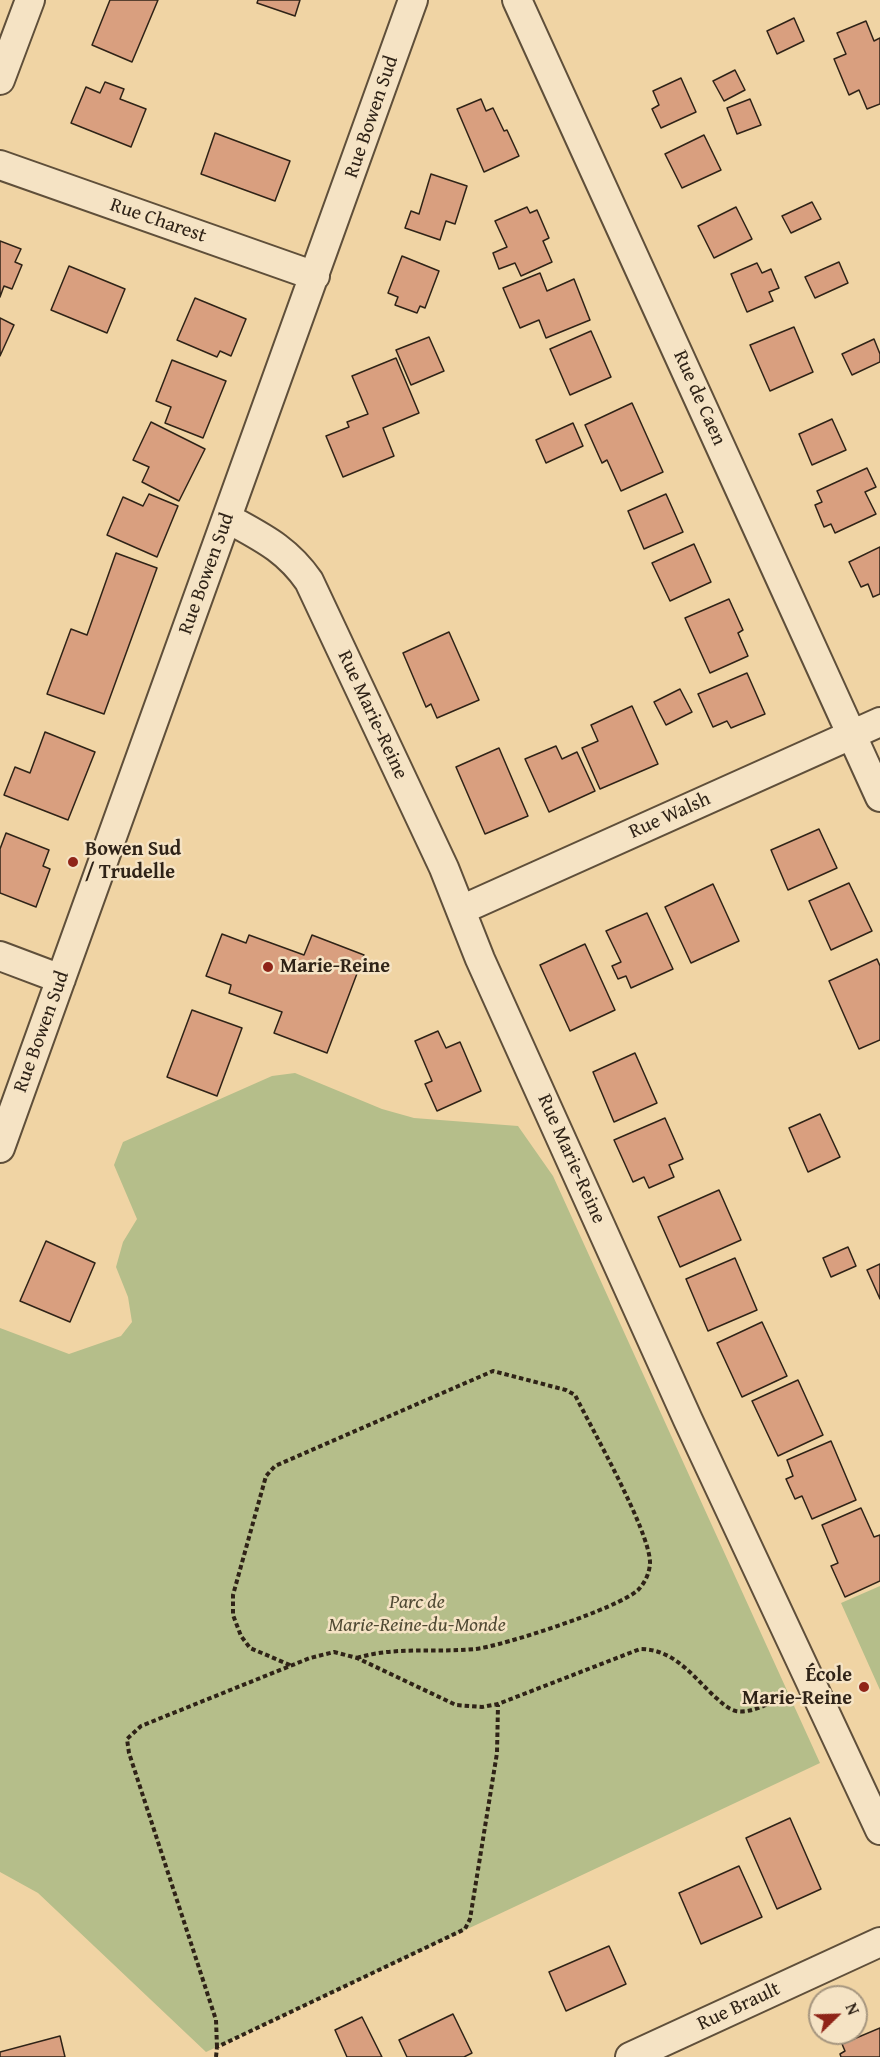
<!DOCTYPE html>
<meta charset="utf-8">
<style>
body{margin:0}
#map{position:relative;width:880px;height:2057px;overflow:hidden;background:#f0d4a4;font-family:"Gentium Book Plus",serif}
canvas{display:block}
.north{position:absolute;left:808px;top:1985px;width:60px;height:60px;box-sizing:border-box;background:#f5e3c4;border:2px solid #a6967f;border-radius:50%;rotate:67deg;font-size:16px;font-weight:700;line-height:24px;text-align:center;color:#2f2317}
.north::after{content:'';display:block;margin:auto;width:21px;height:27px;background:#8f2418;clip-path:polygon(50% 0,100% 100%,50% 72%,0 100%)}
</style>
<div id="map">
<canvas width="880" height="2057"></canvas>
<div class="north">N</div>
</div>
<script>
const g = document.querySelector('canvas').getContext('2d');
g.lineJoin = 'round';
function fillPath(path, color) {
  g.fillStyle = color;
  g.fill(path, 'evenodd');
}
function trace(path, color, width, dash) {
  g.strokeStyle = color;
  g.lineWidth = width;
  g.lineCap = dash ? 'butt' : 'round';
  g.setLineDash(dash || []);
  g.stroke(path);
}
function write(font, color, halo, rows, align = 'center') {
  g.font = font + ' "Gentium Book Plus",serif';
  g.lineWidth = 5;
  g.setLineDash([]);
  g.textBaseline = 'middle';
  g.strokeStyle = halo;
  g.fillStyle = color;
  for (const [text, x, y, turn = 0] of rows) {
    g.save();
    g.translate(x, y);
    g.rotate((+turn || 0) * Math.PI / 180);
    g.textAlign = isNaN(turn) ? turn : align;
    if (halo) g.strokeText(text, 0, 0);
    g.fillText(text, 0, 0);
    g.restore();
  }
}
fillPath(new Path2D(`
 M295,1073L382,1109L414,1118L518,1126L553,1176L820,1763L206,2052L38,1893L0,1872V1328L69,1354L121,1336L132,1322L128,1297L116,1267L123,1242L137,1219L114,1165L123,1142L272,1076Z
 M880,1586V1690L841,1603Z`), '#b5be8a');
const building = new Path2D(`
 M110,0H158L132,62L92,45Z
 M258,0H300L295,16L257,3Z
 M794,18L804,41L777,54L767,31Z
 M866,21L874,41L880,38V104L867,109L859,90L849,95L834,59L846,54L837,33Z
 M735,70L745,90L724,101L713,81Z
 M681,78L696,112L661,128L652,109L659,105L653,91Z
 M105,82L124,89L120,99L146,109L131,147L71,123L86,87L100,93Z
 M481,99L486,111L493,108L504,131L507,130L519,156L484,172L457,109Z
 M750,99L761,125L737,134L727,108Z
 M215,133L290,161L275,201L201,174Z
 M704,135L721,170L682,188L665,154Z
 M431,174L467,186L455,224L446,221L440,240L405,228L411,211L419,214Z
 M812,202L821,219L791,233L782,216Z
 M527,207L530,213L537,210L549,238L543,241L552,262L521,276L515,263L499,269L493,253L507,247L495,221Z
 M736,207L752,239L714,258L698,226Z
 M0,241L21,249L15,262L22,265L12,289L4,286L0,297Z
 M402,256L439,271L425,308L420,306L417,313L395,305L398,297L388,293Z
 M839,262L848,283L815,298L805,277Z
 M757,263L762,273L771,269L779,288L769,292L773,301L747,312L731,274Z
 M69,266L125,289L107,333L51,310Z
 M540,273L547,291L574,279L590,320L546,338L539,320L520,328L503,288Z
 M195,298L246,319L231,356L220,351L217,357L177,340Z
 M0,318L14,325L0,356Z
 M794,327L813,372L770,391L750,345Z
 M591,331L611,377L570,395L550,349Z
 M429,337L444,371L411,385L396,350Z
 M874,339L880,354V362L852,375L842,354Z
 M396,358L419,413L383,428L394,456L343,477L326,436L349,427L347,422L368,414L352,376Z
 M172,360L226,381L203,438L165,423L171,407L156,401Z
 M632,403L663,472L621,491L607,460L602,463L585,425Z
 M832,419L846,450L812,465L799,434Z
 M151,422L205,449L179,501L142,482L149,467L133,460Z
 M573,423L583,446L546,463L536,440Z
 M867,468L876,487L865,492L876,514L835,533L831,524L824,527L815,505L822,502L817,491Z
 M149,494L178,506L157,557L107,535L123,497L143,506Z
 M666,494L683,532L644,549L628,511Z
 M694,544L711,582L670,601L652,563Z
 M880,547V594L873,597L868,584L861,587L849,562Z
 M116,553L157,568L104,714L47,694L71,629L87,635Z
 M729,599L743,630L738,633L748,656L710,673L685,618Z
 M449,632L479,700L437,718L431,704L426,707L403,653Z
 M747,673L765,714L731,728L727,721L713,727L698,694Z
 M680,689L692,712L666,725L654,702Z
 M632,706L658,764L600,789L582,748L598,741L591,725Z
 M45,732L95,752L68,820L4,795L15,767L30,773Z
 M556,746L562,759L577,752L595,791L549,812L525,759Z
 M499,748L528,816L485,834L456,767Z
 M819,829L837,868L788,890L771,850Z
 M6,833L49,850L43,866L50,869L36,907L0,893V849Z
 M849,883L872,931L831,950L809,901Z
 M713,884L739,941L691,963L665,907Z
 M647,913L673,969L631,988L626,976L618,979L612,966L621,962L606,931Z
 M222,934L246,943L249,935L304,955L312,935L364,955L327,1053L274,1033L282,1012L229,993L231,985L206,976Z
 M585,944L615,1010L570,1031L540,965Z
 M877,959L880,966V1040L859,1049L829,981Z
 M192,1010L242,1028L217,1096L167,1077Z
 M438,1031L446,1048L460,1042L481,1091L437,1111L425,1084L432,1081L415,1041Z
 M635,1053L657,1103L614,1122L593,1072Z
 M820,1114L840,1157L808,1172L789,1128Z
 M665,1118L683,1159L669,1165L674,1177L649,1188L644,1177L633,1182L614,1140Z
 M719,1190L741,1240L680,1267L658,1217Z
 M46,1241L95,1263L70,1322L20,1301Z
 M848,1247L856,1266L831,1277L823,1258Z
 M735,1258L757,1310L708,1331L686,1279Z
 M880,1264V1299L867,1270Z
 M762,1322L787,1376L742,1397L717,1343Z
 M798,1380L823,1435L778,1456L752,1401Z
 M831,1441L856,1500L812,1519L802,1496L795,1499L786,1479L793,1476L787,1460Z
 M861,1508L874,1537L880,1535V1581L845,1597L831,1566L838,1563L822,1525Z
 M790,1818L821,1889L777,1909L746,1838Z
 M739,1866L762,1917L701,1944L679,1893Z
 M609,1946L626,1984L566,2011L549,1972Z
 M453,2014L472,2053L464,2057H407L399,2040Z
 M362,2017L382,2057H347L335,2030Z
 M880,2028V2057H841L840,2054L845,2051L842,2044Z
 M60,2036L65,2057H0V2052Z`);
fillPath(building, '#d99f7f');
trace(building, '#2f2317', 1.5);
const minor = new Path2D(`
 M517,0L880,797
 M0,80L30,0
 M0,165L315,276
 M227,518C261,537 286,548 309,581L444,868L480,959L688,1420L880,1830
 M461,910L880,722
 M0,956L61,979
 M0,1148L413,0
 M630,2057L880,1942`);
trace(minor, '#5f4f3a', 32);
trace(new Path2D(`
 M290,1665L250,1648L241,1636L233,1615V1595L266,1476L275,1466L493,1371L566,1390L575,1395C592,1429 649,1530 650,1562C650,1572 645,1583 638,1590C619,1608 503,1646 475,1649C435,1653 396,1646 357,1658
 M217,2047L216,2020L129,1753L127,1739L141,1726L310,1658L334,1652L357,1658L456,1705L482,1707L498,1704L640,1649C673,1649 691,1674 713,1695C720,1701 727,1709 736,1711C752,1714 771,1702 785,1696
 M216,2057L217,2047L465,1929L470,1919L497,1753L498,1705`), '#2f2317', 4, [4.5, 3]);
trace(minor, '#f5e3c4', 28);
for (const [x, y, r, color] of [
 [73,862,6,"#8f2418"],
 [268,967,6,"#8f2418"],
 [864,1687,6,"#8f2418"]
]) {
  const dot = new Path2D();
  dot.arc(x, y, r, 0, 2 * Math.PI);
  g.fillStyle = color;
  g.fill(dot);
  trace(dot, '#f5e3c4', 2);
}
write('20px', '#2f2317', '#f5e3c4', [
 ["Rue Bowen Sud",372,117,-71],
 ["Rue Charest",158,221,19],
 ["Rue de Caen",699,398,66],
 ["Rue Bowen Sud",207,574,-70],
 ["Rue Marie-Reine",372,715,65],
 ["Rue Walsh",670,816,-24],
 ["Rue Bowen Sud",42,1032,-70],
 ["Rue Marie-Reine",571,1159,66],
 ["Rue Brault",739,2007,-25]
]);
write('bold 20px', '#2f2317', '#f5e3c4', [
 ["Bowen Sud",85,850],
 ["/ Trudelle",85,873],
 ["Marie-Reine",280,967],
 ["École",852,1676,"right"],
 ["Marie-Reine",852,1699,"right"]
], 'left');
write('italic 20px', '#504a34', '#f5e3c4', [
 ["Parc de",417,1603],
 ["Marie-Reine-du-Monde",417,1626]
]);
</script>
